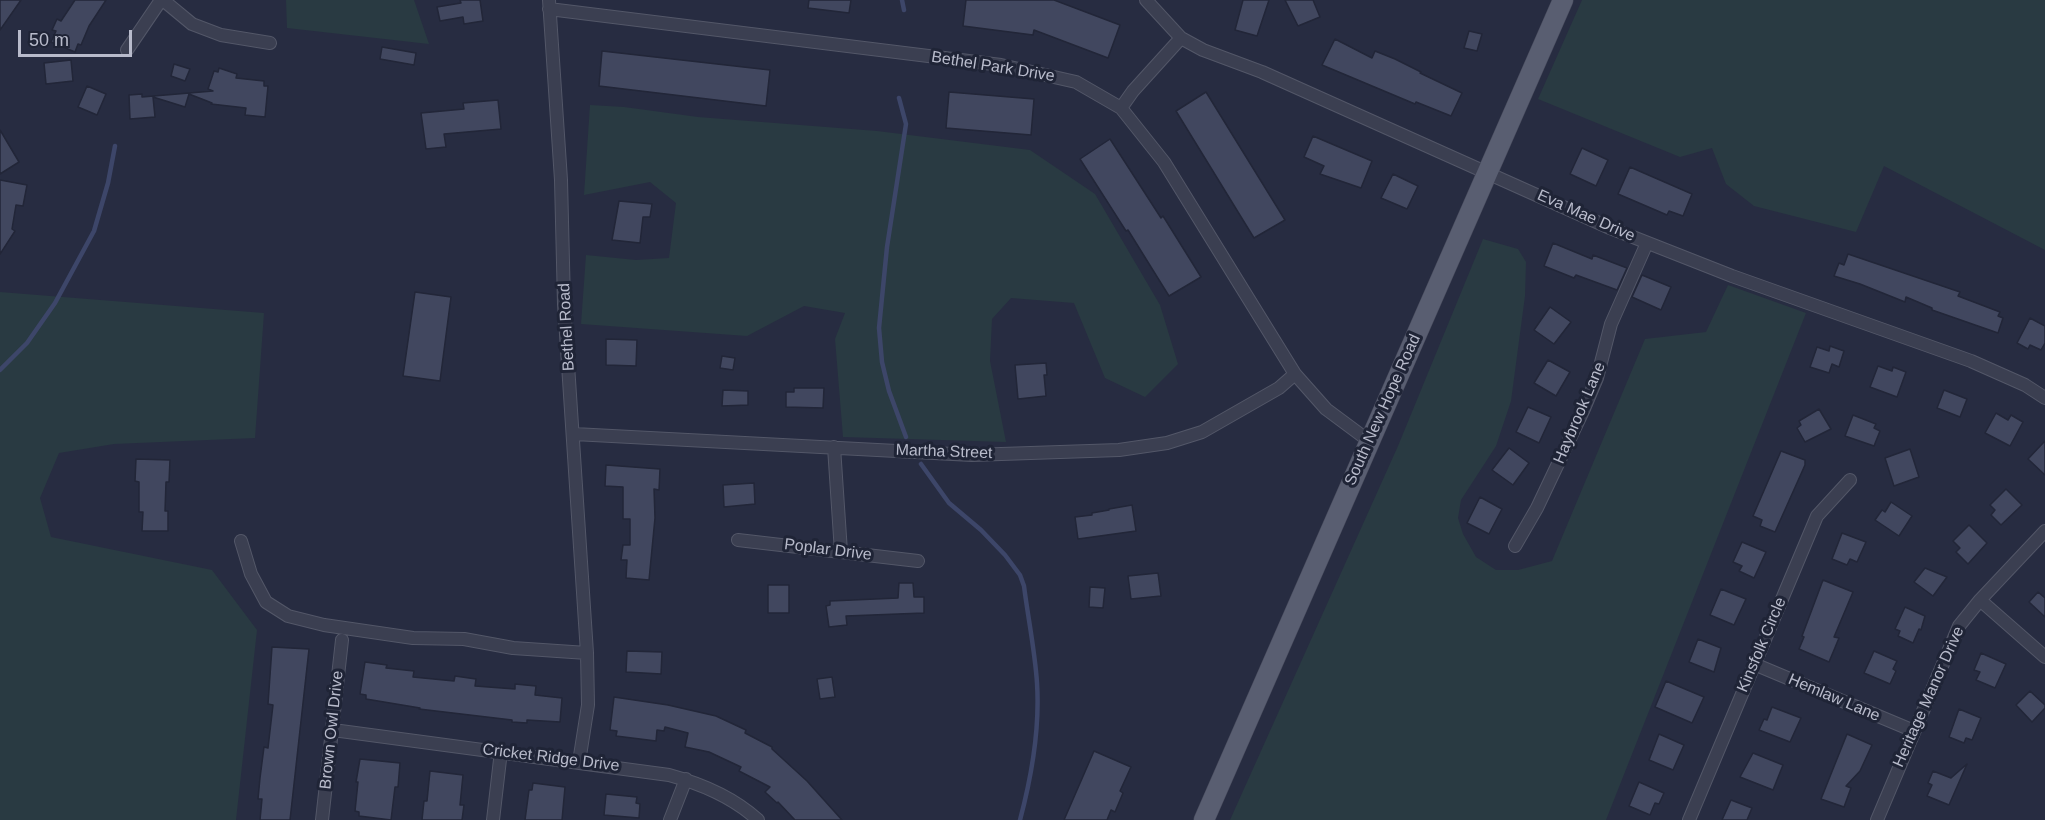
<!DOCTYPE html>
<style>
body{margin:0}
#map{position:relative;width:2045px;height:820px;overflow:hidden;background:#272c41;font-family:Arial,sans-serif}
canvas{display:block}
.scale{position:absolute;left:18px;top:30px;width:114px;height:27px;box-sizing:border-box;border:3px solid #b8bbcb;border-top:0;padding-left:8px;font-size:18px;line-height:21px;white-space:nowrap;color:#b8bbcb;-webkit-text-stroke:4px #1f2436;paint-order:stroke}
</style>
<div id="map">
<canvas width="2045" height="820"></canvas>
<div class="scale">50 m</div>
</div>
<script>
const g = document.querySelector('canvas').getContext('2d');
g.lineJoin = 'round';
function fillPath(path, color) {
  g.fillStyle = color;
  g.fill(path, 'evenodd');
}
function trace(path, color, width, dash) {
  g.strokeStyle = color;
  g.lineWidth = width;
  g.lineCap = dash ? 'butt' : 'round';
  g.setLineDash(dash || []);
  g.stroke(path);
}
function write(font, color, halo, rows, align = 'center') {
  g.font = font + ' Arial,sans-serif';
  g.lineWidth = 6;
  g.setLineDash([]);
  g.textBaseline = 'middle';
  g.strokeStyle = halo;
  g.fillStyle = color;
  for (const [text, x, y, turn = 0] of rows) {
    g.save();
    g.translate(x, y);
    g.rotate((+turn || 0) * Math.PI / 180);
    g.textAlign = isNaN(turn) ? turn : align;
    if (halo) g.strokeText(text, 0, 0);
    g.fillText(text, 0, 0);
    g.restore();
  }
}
fillPath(new Path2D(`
 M286,0H414L429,44L287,28Z
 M1582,0H2045V250L1884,166L1856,232L1754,206L1726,184L1712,148L1680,157L1538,99Z
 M590,105L624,107L698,117L877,131L1030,150L1095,194L1160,305L1178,364L1145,397L1105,378L1074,303L1011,298L992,319L990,361L1006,442L843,437L835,339L845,313L804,306L747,336L581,324L586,255L636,260L669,258L676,203L650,182L584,195Z
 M1483,239L1518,249L1526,262L1525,296L1511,401L1496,446L1461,500L1458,518L1463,534L1476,557L1496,570H1518L1552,561L1645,339L1706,332L1728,285L1806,313L1606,820H1230L1398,446Z
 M0,292L264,313L255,438L114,444L59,453L40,498L51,537L212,570L257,630L236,820H0Z`), '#293a42');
trace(new Path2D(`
 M902,0L904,10
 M899,98L906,124L887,247L879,328L882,362L889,391L906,437
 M0,370L27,343L55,303L94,231L108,183L115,146
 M921,464L949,503L981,530L1005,555L1020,575L1024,586C1028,618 1035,651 1037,683C1040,729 1032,775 1020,820`), '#3d4669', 4.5);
const building = new Path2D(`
 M0,0H21L0,30Z
 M75,0H106L89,26L81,45L78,44L75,52L51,42L56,31L52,30L57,19L61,21Z
 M460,0H480L483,21L464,24L463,17L440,21L437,7L461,3Z
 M809,0H851L849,13L808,8Z
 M966,0H1054L1120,25L1108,58L1034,30L1033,35L963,26Z
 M1243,0H1269L1257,36L1235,30Z
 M1285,0H1313L1320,17L1298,26Z
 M1469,31L1482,34L1477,51L1464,48Z
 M1335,39L1372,58L1375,51L1395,59L1421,72L1420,73L1462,93L1451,116L1416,102L1415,104L1322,65Z
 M382,47L416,53L414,65L380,59Z
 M602,51L770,70L766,106L599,86Z
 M71,60L73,81L46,84L44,63Z
 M174,64L190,69L185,81L171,76Z
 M219,68L237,74L236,78L264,81V86H268L265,117L245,115L246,108L211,104L212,103L189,94L185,107L153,97L155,117L130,119L129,95L142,94V97L213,91L208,89L214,71L218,72Z
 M87,86L106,94L97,115L78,107Z
 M949,92L1034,99L1031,135L946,128Z
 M1206,92L1285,220L1254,238L1176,111Z
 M498,100L501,129L444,134L446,147L426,149L421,113L464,109L463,103Z
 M0,130L19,162L0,174Z
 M1313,136L1372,161L1361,188L1320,174L1324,166L1304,157Z
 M1110,139L1161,218L1163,216L1201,277L1169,296L1128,230L1126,231L1080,159Z
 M1582,148L1608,160L1596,186L1570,174Z
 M1630,167L1692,194L1683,216L1669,211L1667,215L1618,194Z
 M1393,174L1418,186L1407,209L1381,198Z
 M0,180L27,185L23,206L16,205L12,229L15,231L0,254Z
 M619,201L652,204L650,217H643L640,243L612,240Z
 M1553,243L1592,259L1593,255L1627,268L1617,290L1576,275L1574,278L1544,266Z
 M1848,254L1960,292L1958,296L2000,312L1998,316L2003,318L1998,333L1932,310V308L1906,297L1905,302L1860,284L1834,276L1839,263L1844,265Z
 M1642,275L1671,287L1661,310L1632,297Z
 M415,292L451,297L440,381L403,376Z
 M1550,307L1571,322L1554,344L1534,330Z
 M2030,318L2045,326V343L2041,350L2030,345L2028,349L2017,343Z
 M606,339L637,340L636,366L606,365Z
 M1830,346L1844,351L1839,367L1832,364L1829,373L1810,367L1817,347L1829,351Z
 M722,356L735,358L733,370L720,368Z
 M1548,360L1570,372L1556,396L1534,383Z
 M1046,363L1047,375H1044L1046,396L1018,399L1015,365Z
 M1878,366L1892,371L1893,367L1906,372L1897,397L1870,387Z
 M794,388H824L823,408L786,407V392H794Z
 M723,390L748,391V405L722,406Z
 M1944,390L1967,399L1960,417L1937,408Z
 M1528,407L1551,417L1539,443L1516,432Z
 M1819,409L1831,429L1805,442L1797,428L1801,425L1799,421Z
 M1996,413L2008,420L2011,415L2023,422L2010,446L1985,433Z
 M1853,415L1876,424L1874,428L1880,431L1874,446L1845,436Z
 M2045,441V475L2028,459Z
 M1509,448L1529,463L1513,485L1492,470Z
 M1910,449L1919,477L1894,486L1885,458Z
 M1781,451L1805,460V465L1775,532L1760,526L1762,520L1753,516Z
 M136,459L170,460L169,482H166L165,511H168V531H142L143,512H139V482L135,481Z
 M606,465L660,469L659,490L654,489L655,518L649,580L626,578L627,560H621L623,545H630V519H623V487L605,486Z
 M754,483L755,504L724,507L723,485Z
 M2006,489L2022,505L2001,525L1991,515L1995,510L1990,505Z
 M1480,497L1502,509L1489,534L1467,523Z
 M1891,502L1912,516L1899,536L1875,520L1882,510L1885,512Z
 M1132,505L1136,531L1078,539L1075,517L1092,515V513L1109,510V509Z
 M1969,525L1987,543L1968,564L1956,552L1960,548L1953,541Z
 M1842,533L1866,542L1857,562L1850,559L1847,565L1832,559Z
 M1742,542L1766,552L1754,578L1739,571L1742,566L1733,562Z
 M1925,568L1947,577L1933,596L1914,582Z
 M1158,573L1161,596L1131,599L1128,576Z
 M1823,580L1853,592L1834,637L1839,638L1829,662L1799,649L1804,637L1802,636Z
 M899,583H913L914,597H924V613L846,616L847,625L829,627L826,606L830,605V601L898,598Z
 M768,585H789V613H768Z
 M1090,587L1105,588L1103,608L1089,607Z
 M1721,589L1746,599L1734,625L1710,615Z
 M2038,592L2045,598V617L2029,602Z
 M1905,607L1925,616L1921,630L1919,629L1913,643L1898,636L1900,631L1895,629Z
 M1698,639L1721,648L1714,672L1689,662Z
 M272,647L309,649L290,820H260L262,799H258L260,778L264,747L268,748L273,705L268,704Z
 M627,651L662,652L661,674L626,672Z
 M1874,651L1897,661L1893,669L1896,671L1890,684L1864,673Z
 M1981,653L2006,664L1995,688L1976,680L1980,672L1974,670Z
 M365,662L387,665L386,668L414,671L413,677L454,681L455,676L476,679L475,686L515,689V684L536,686L535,695L562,698L560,722L527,720V723L512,722V720L419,709L420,708L366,699V695L360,694Z
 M832,677L835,697L820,699L817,679Z
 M1666,681L1704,697L1692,723L1655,707Z
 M2030,691L2045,705V708L2032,722L2016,705Z
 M614,697L668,705L716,716L746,730L745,733L772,747V749L807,781L842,820H795L778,802L777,803L765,792L770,787L739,771L741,767L709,752L685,747L688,733L665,727L664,731L657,730L656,741L616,736L617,731L610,730Z
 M1772,707L1801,718L1790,742L1759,730L1764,719L1767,720Z
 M1959,709L1981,718L1972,740L1966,738L1964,743L1949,737Z
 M1659,734L1684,745L1673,770L1649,760Z
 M1847,734L1872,745L1860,771L1846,786L1851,788L1844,807L1821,799Z
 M1094,751L1131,767L1120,791L1123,793L1115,812L1111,810L1107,820H1064Z
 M1753,753L1783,765L1773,790L1740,777Z
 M360,759L400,763L398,787H395L391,820L359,816V812L355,811L358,782H356Z
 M1967,764L1949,805L1927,796L1932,785L1928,783L1933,771L1951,778Z
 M430,771L463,775L460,805H464L462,820H422L424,801H427Z
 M1639,782L1664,793L1659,804L1655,803L1650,815L1629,806Z
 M533,783L565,787L562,820H525L529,790H532Z
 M606,794L637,797L636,803L640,804L639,818L604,815Z
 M1731,800L1752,808L1747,820H1722Z`);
fillPath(building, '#41475f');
trace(building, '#222638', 1.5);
const street = new Path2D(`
 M163,0L192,24L221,35L270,43
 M549,0L561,180L564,304L587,653L588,705L579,762
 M1146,0L1181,38L1203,50L1262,72L1610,228L1732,276L1971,361L2025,385L2045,398
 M549,9L1001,65L1076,82L1121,108L1164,162L1295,374L1326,409L1369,441
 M127,50L161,0
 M1121,108L1133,91L1181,38
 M574,434L972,455L1119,450L1167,443L1202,432L1279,388L1295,374
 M834,447L841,552
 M738,540L918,561
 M241,541L251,574L266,602L288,616L324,625L413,638L464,639L513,648L587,653
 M1515,546L1537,508L1583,411L1597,378L1611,324L1647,243
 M1980,600L2045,657
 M1754,664L1914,731
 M333,730L669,775C702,784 733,797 758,820
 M322,820L342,640
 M493,820L501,751
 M670,820L686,779
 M1689,820L1817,516L1850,480
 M1877,820L1959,626L1980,600L2045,531`);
const primary = new Path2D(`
 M1204,820L1563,0`);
trace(street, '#535768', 14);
trace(primary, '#45485a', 21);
trace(street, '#3b3f51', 12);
trace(primary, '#595e71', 20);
write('16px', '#b8bbcb', '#1f2436', [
 ["Bethel Park Drive",993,67,9],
 ["Eva Mae Drive",1586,216,24],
 ["Bethel Road",567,327,-93],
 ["South New Hope Road",1383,410,-66],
 ["Haybrook Lane",1580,413,-67],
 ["Martha Street",944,452,2],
 ["Poplar Drive",828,550,7],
 ["Kinsfolk Circle",1762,645,-67],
 ["Heritage Manor Drive",1929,697,-66],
 ["Hemlaw Lane",1834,698,23],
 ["Brown Owl Drive",332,730,-84],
 ["Cricket Ridge Drive",551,758,7]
]);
</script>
